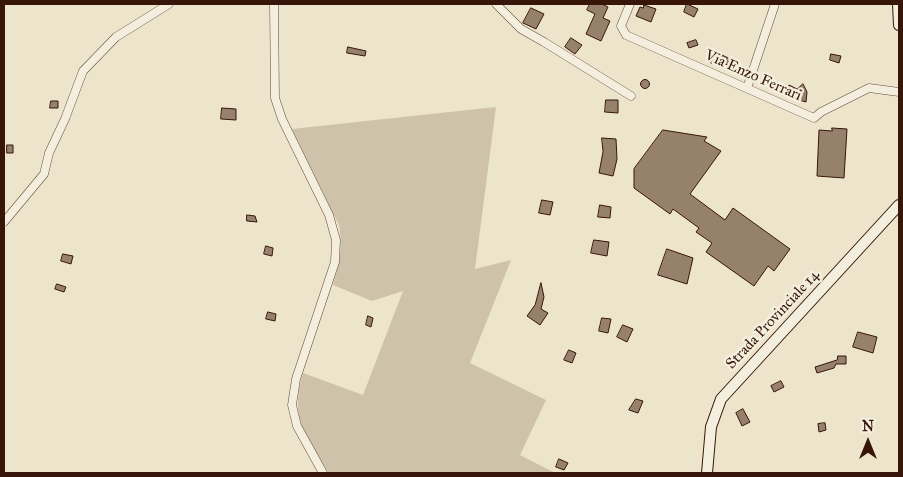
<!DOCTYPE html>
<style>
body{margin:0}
#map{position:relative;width:903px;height:477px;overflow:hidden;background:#ede5cb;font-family:"IM FELL Great Primer",serif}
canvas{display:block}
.frame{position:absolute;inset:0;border:5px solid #371508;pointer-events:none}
.north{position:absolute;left:843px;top:417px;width:50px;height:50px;-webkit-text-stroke:4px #f3eedd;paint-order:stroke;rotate:0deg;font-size:14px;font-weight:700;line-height:20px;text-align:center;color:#371508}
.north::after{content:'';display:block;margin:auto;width:18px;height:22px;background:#371508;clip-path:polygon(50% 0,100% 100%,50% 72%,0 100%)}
</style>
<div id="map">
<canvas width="903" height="477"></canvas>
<div class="frame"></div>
<div class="north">N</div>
</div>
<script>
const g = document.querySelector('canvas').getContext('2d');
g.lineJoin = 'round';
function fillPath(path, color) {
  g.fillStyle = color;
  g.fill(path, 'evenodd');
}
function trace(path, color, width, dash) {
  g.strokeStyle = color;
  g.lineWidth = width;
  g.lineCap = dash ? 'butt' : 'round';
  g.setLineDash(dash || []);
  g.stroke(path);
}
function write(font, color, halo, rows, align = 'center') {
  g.font = font + ' "IM FELL Great Primer",serif';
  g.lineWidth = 5;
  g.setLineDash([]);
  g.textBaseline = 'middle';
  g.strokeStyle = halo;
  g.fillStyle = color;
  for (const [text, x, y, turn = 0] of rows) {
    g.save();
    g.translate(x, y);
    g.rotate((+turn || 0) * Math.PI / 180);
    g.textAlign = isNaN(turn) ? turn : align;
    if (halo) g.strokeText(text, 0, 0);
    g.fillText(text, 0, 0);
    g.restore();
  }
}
fillPath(new Path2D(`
 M496,107L475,269L511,260L470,363L546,400L520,455L555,473H329C306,435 289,420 303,373L363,395L403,291L372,301L333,285C339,265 343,247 339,225L292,129Z`), '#cec2aa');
const building = new Path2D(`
 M590,4H602L608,7L603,18L610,21L601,41L586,34L595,14L587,10Z
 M687,4L698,9L694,17L684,12Z
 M644,5L656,9L651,22L636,16L640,7L643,8Z
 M531,8L544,14L536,29L523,23Z
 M571,38L582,45L575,54L565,47Z
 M696,40L698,45L689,48L687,43Z
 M348,47L366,51L365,56L347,53Z
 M716,52L730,59L728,65L724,64L722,68L711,63Z
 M831,54L841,56L839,63L830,60Z
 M640.5 84a4.5 4.5 0 1 1 9 0a4.5 4.5 0 1 1-9 0Z
 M803,84L807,92L806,102L785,96L789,85L797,89Z
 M606,100H618V113L605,112Z
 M51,101H58V108H50Z
 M222,108L236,109V120L221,119Z
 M832,128L847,129L844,178L817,176L819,130L832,131Z
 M663,130L707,137L704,141L721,151L690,194L725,220L733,208L790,249L774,271L768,266L754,286L706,252L712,243L696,232L699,228L673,209L670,214L634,188V169Z
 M602,138L616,139L617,159L613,176L599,173L603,152Z
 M7,145H13V153H7Z
 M542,200L553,202L550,215L539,213Z
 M600,205L611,207L610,218L598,217Z
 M247,215L255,216L257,222L247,221Z
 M594,240L609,242L607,256L591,253Z
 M266,246L273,248L272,256L264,254Z
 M667,249L693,258L687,284L658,275Z
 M63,254L73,256L71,264L61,261Z
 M541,283L544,297L541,309L548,313L540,325L527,316L535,305Z
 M57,284L66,287L64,292L55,289Z
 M268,312L276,314L275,321L266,319Z
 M368,316L373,318L371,327L366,325Z
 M602,318L611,319L608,333L599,331Z
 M623,325L633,329L627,342L617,337Z
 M858,332L877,337L873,353L853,347Z
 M569,350L576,353L572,363L564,360Z
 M838,356H846V364H836L834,368L817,373L815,367L837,360Z
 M781,381L784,387L774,392L771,386Z
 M636,399L643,401L638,413L629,410Z
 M743,409L750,422L742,426L736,413Z
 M825,423L826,430L819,432L818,424Z
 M559,459L568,463L564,470L556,467Z`);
fillPath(building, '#96816d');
trace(building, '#371508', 1);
const minor = new Path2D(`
 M274,4L275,98L282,119L329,215L336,240L335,262L296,379L292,405L297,426L323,473
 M496,4L521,29L544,42L631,96
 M630,4L621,26L626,35L814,118L821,112L869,88L899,92
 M747,88L775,4
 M4,222L44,174L49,153L65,119L83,71L116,37L169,4`);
const secondary = new Path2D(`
 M898,4L899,25
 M707,473L711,427L721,399L899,205`);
trace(minor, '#644939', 9);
trace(secondary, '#371508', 12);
trace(minor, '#f3eedd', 8);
trace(secondary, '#f3eedd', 10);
write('15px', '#371508', '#f3eedd', [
 ["Via Enzo Ferrari",753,76,24],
 ["Strada Provinciale 14",773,320,-47]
]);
</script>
